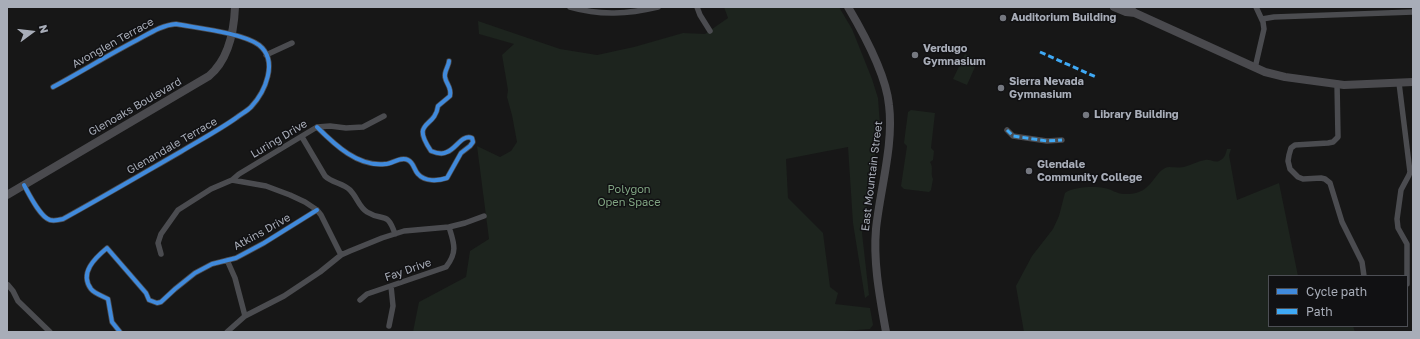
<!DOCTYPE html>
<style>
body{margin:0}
#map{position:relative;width:1420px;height:339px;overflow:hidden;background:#171717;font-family:"Golos Text",sans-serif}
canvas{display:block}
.frame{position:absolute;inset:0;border:8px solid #a8adb8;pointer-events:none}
.legend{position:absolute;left:1268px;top:275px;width:140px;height:52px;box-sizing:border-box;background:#111113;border:1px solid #4d4f55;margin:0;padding:5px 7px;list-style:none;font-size:12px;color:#a8adb8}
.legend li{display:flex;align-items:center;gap:8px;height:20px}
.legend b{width:20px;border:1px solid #4d4f55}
.north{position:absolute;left:12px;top:12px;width:40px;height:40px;-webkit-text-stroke:3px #111113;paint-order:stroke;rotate:75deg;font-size:11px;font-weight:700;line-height:16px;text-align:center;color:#a8adb8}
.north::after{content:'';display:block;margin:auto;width:14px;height:18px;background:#a8adb8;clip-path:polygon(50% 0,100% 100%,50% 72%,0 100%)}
</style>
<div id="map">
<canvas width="1420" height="339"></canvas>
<div class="frame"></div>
<ul class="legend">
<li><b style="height:5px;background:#408adc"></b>Cycle path</li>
<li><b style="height:5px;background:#3fa9f5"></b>Path</li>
</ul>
<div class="north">N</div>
</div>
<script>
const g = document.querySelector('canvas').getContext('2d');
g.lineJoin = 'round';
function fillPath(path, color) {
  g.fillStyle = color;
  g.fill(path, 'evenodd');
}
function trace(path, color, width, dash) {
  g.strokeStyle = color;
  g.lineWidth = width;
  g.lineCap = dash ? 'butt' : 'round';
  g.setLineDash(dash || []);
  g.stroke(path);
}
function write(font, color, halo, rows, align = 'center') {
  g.font = font + ' "Golos Text",sans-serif';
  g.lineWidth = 3;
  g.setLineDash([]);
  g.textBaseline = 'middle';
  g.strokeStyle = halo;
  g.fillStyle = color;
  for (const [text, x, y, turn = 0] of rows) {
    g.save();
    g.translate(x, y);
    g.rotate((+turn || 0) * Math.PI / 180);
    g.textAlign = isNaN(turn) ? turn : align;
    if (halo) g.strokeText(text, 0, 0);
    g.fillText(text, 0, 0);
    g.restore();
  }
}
fillPath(new Path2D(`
 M724,7H839L852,29L872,79L878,98L880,125L862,233L869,295L865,298L853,223L848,147L786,159L788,198L823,233L830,287L838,293L835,304L870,308L873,325L870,329L832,332H413L419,302L466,277L470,251L489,239L477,146L500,157L511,151L517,142L512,115L507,97L508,90L502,55L514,44L479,34L478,21L560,49L597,55L634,47L683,33L705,34L728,18Z
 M965,54L978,60L967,85L953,79Z
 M911,110L935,113L931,148L934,151L933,160L930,162C934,168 930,174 933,179L931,190L929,192L904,189L901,186L907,146L904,143L908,112Z
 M1227,149H1231L1229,155L1237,200L1279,183L1298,276H1269V326H1353L1355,332H1024L1016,286L1032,256L1053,229L1059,216L1065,193C1072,187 1095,186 1104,188C1111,189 1117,194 1124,194C1154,196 1153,169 1169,167C1174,167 1179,168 1184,167C1191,165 1198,161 1205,160C1210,159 1214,163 1219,161C1224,159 1226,154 1227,149Z`), '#1d241e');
trace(new Path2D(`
 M570,7C601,16 628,14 658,7
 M697,7L700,15L710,31
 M1262,19L1274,17L1413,12
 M266,55L292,43
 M1255,68L1264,29L1263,22L1256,7
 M1337,83L1338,137L1333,142L1328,143L1295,145L1291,148L1289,155L1288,161L1290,169L1298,177L1303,179L1321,178L1325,179L1330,183L1342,222L1362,262L1364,276
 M1399,83L1410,172L1409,175L1401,190L1397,219L1398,228L1407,244V284
 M317,127C335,145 358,167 385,164C392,164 401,156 408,160C414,163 414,170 418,174C425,182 438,181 447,178L461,153L470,146L473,142L472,138C462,134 456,149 447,152C442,155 436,153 431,151C410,120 435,129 438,106L450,96C452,87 446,84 445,77C444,71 449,66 449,61
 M1007,130L1013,136L1047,141L1062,140
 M302,137L325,176C332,183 343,183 350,190C357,197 359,207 367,212C383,222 387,210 395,234
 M232,180L239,174L317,127L330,126L346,128L363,127L384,116
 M24,185C29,194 40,217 50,220C54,221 59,220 63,219C103,197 142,174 182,151C200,140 219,130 236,118C241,114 247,111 251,107C265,92 279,61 259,45C243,33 197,28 176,24C162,25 150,33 137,40C108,55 81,72 53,87
 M161,254L158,243L161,234L178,210L211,189L232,180L266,186L290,195L305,202L317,210L321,215L341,255
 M227,260L235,278L245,316
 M8,285L13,291L18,301L50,332
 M360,300L367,294L446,267C458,252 454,243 449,227
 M389,326L393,306L391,286
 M120,332L112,322L108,299C103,296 95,294 91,289C79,273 95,258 107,248L146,293L149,300L157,303L161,302L175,289L195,273L212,264L236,258L264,243L317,210
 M227,332L245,316L284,296L320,272L341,255L350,251L382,238L404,231L449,227L465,223L484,216`), '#4b4c50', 5.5);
trace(new Path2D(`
 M848,7C864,34 886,74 889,105C894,144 880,190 876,229C873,263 880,298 886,332
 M1114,7L1126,12L1135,13
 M1128,7L1135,13L1265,72L1285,77L1344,85L1413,82
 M7,195L209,76C229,59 234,32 235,7`), '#4a4a4e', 8);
trace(new Path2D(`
 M1040,52L1096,77
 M1007,130L1013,136L1047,141L1062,140`), '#3fa9f5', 3, [6, 3]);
trace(new Path2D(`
 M317,127C335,145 358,167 385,164C392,164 401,156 408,160C414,163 414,170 418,174C425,182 438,181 447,178L461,153L470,146L473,142L472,138C462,134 456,149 447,152C442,155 436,153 431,151C410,120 435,129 438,106L450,96C452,87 446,84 445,77C444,71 449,66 449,61
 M24,185C29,194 40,217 50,220C54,221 59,220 63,219C103,197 142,174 182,151C200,140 219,130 236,118C241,114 247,111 251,107C265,92 279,61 259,45C243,33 197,28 176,24C162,25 150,33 137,40C108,55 81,72 53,87
 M120,332L112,322L108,299C103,296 95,294 91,289C79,273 95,258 107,248L146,293L149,300L157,303L161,302L175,289L195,273L212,264L236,258L264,243L317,210`), '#408adc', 4);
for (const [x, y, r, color] of [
 [1003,18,4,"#757880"],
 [915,55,4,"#757880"],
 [1001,88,4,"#757880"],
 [1086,115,4,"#757880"],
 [1029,171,4,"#757880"]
]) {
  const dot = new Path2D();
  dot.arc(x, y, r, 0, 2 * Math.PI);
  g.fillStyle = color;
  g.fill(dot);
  trace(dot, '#111113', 1.5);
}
write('bold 11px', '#a8adb8', '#111113', [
 ["Auditorium Building",1011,18],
 ["Verdugo",923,49],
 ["Gymnasium",923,62],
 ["Sierra Nevada",1009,82],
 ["Gymnasium",1009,95],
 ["Library Building",1094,115],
 ["Glendale",1037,165],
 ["Community College",1037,178]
], 'left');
write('11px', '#a8adb8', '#111113', [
 ["Avonglen Terrace",113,43,-29],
 ["Glenoaks Boulevard",135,107,-30],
 ["Luring Drive",279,139,-31],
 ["Glenandale Terrace",172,146,-30],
 ["East Mountain Street",872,176,-83],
 ["Atkins Drive",262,232,-29],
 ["Fay Drive",408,270,-19]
]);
write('11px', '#7fa381', '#111113', [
 ["Polygon",629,190],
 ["Open Space",629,203]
]);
</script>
